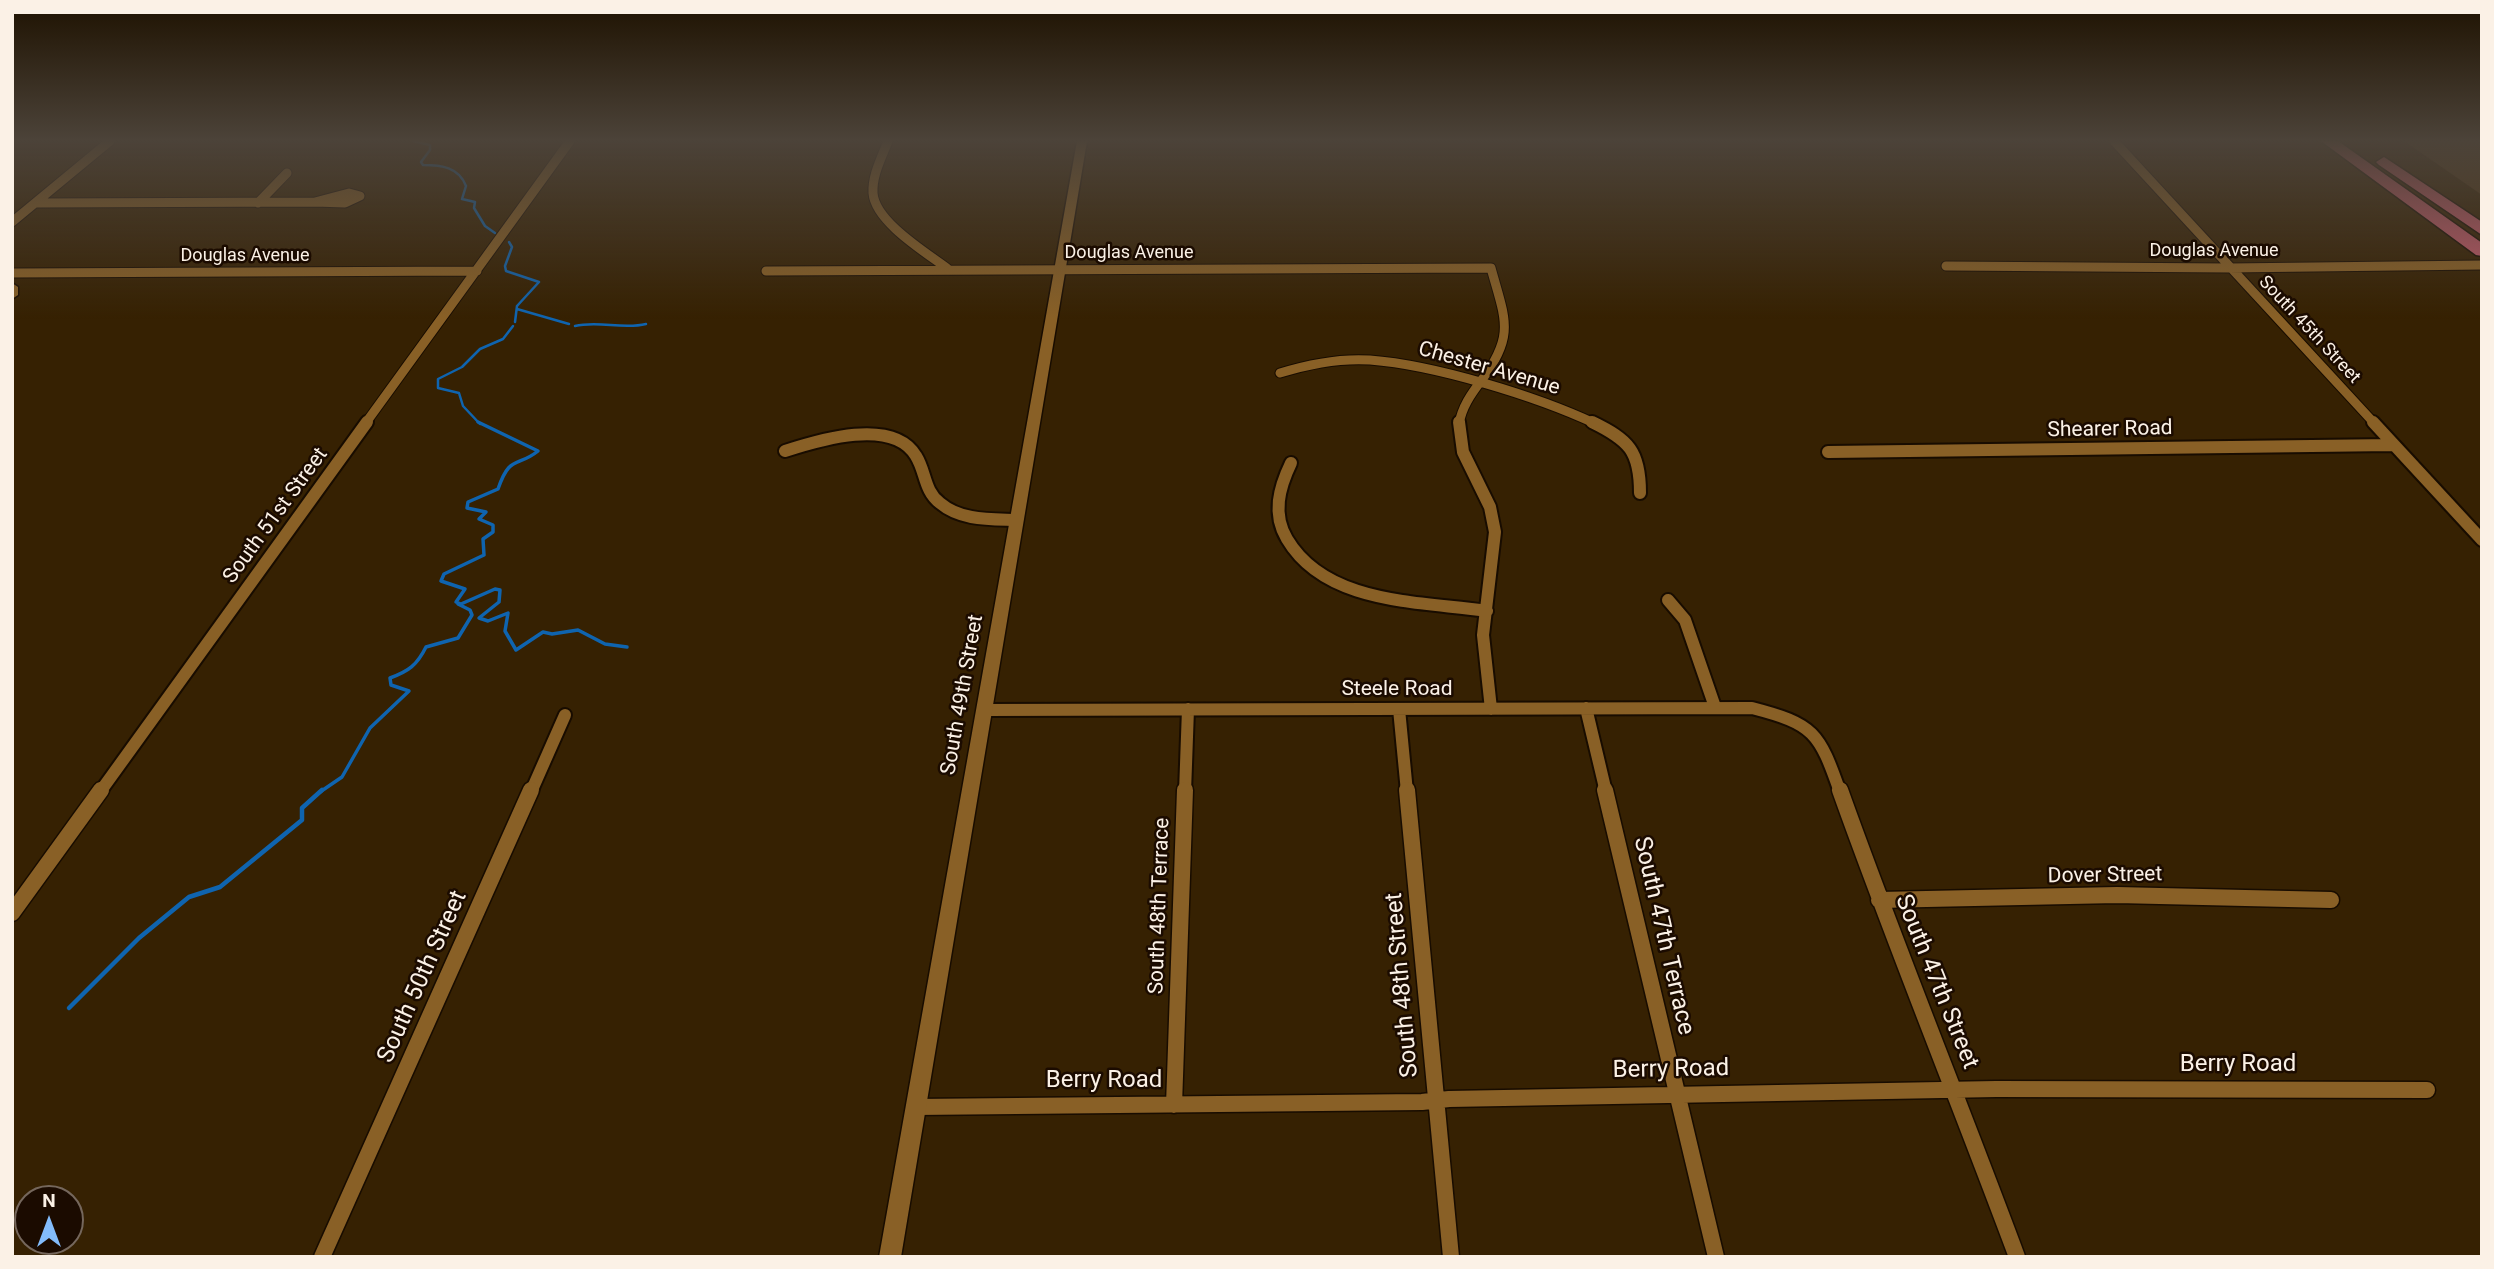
<!DOCTYPE html>
<style>
body{margin:0}
#map{position:relative;width:2494px;height:1269px;overflow:hidden;background:#362102;font-family:Roboto,sans-serif}
canvas{display:block}
.frame{position:absolute;inset:0;border:14px solid #fbf1e6;pointer-events:none}
.north{position:absolute;left:14px;top:1185px;width:70px;height:70px;box-sizing:border-box;background:#1b0b00;border:2px solid #75675c;border-radius:50%;rotate:0deg;font-size:19px;font-weight:700;line-height:28px;text-align:center;color:#fbf1e6}
.north::after{content:'';display:block;margin:auto;width:24px;height:32px;background:#83bcfb;clip-path:polygon(50% 0,100% 100%,50% 72%,0 100%)}
</style>
<div id="map">
<canvas width="2494" height="1269"></canvas>
<div class="frame"></div>
<div class="north">N</div>
</div>
<script>
const g = document.querySelector('canvas').getContext('2d');
g.lineJoin = 'round';
function fillPath(path, color) {
  g.fillStyle = color;
  g.fill(path, 'evenodd');
}
function trace(path, color, width, dash) {
  g.strokeStyle = color;
  g.lineWidth = width;
  g.lineCap = dash ? 'butt' : 'round';
  g.setLineDash(dash || []);
  g.stroke(path);
}
function write(font, color, halo, rows, align = 'center') {
  g.font = font + ' Roboto,sans-serif';
  g.lineWidth = 5;
  g.setLineDash([]);
  g.textBaseline = 'middle';
  g.strokeStyle = halo;
  g.fillStyle = color;
  for (const [text, x, y, turn = 0] of rows) {
    g.save();
    g.translate(x, y);
    g.rotate((+turn || 0) * Math.PI / 180);
    g.textAlign = isNaN(turn) ? turn : align;
    if (halo) g.strokeText(text, 0, 0);
    g.fillText(text, 0, 0);
    g.restore();
  }
}
fillPath(new Path2D(`
 M2404,141H2482V195Z`), '#513715');
trace(new Path2D(`
 M413,141L430,145V150L421,162L423,165C441,165 459,167 466,186L462,199L475,202L474,208L485,226L495,233
 M509,242L512,247L505,266L506,271L539,282L517,306L515,322
 M517,309L569,324
 M575,326C599,320 622,330 646,324
 M480,424L463,406L459,393L438,388V379L462,367L480,349L503,339L513,326`), '#0f64af', 2.5);
trace(new Path2D(`
 M478,422L538,451C517,468 510,454 498,489L468,502L467,508L486,512L479,519L493,525V532L483,539L484,555L444,574L441,581L465,589L456,602L461,604L495,589L500,590L499,602L479,618L488,621L508,613L505,631L516,650L543,632L552,634L578,630L605,644L627,647
 M320,792L342,777L370,728L409,691L391,685L390,678C409,671 417,665 426,647L458,638L472,615L470,610L458,604`), '#0f64af', 3.5);
trace(new Path2D(`
 M69,1008L139,938L189,897L220,887L302,820V808L322,790`), '#0f64af', 4.5);
const minorFar2 = new Path2D(`
 M888,141C882,157 872,175 873,193C875,222 927,253 948,269
 M2114,141L2375,424
 M349,193L360,196L345,203L315,202Z
 M35,203L315,202
 M258,203L287,173
 M12,222L110,141
 M1946,266L2229,268L2482,265
 M766,271L1491,268C1505,319 1516,335 1481,381C1471,394 1462,407 1459,424
 M12,273L477,271
 M1280,373C1309,364 1339,358 1370,360C1435,365 1536,396 1596,424
 M365,424L570,141`);
const minorFar1 = new Path2D(`
 M1459,422L1463,452L1490,507L1495,532L1483,635L1491,709
 M1592,422C1629,440 1640,451 1640,493
 M2373,422L2482,540
 M785,451C819,440 893,417 916,456C926,472 924,491 940,503C961,521 991,519 1017,520
 M1828,452L2392,445
 M1291,463C1279,488 1272,514 1287,539C1326,605 1420,601 1487,611
 M1668,600L1685,620L1715,707
 M1586,708L1606,792
 M1399,709L1407,792
 M984,710L1752,708C1814,724 1819,732 1840,792
 M100,792L367,422
 M531,792L565,715
 M1185,792L1188,709`);
const minor = new Path2D(`
 M1407,790L1451,1257
 M1605,790L1716,1257
 M1840,790C1896,947 1959,1101 2017,1257
 M1879,900L2117,895L2331,900
 M12,913L101,790
 M1174,1105L1185,790
 M915,1107L1422,1102L1449,1099L1996,1089L2427,1090
 M322,1257L531,790`);
const tertiary = new Path2D(`
 M1077,141H1087L901,1257H879Z
 M12,283L18,287V295L12,299Z`);
const motorway = new Path2D(`
 M2321,141H2338L2482,243V256L2476,255Z
 M2384,157L2482,222V235L2379,165L2376,162Z`);
trace(minorFar2, '#180c00', 11);
trace(minorFar1, '#180c00', 16);
trace(minor, '#180c00', 19);
trace(tertiary, '#180c00', 3);
trace(motorway, '#180c00', 3);
trace(minorFar2, '#896026', 9);
trace(minorFar1, '#896026', 12);
trace(minor, '#896026', 16);
fillPath(tertiary, '#896026');
fillPath(motorway, '#c35a6b');
const sky = g.createLinearGradient(0, 0, 0, 319);
sky.addColorStop(0, '#1e1201');
sky.addColorStop(0.44, '#4c4339');
sky.addColorStop(1, '#4c433900');
g.fillStyle = sky;
g.fillRect(0, 0, 2494, 319);
write('18px', '#fbf1e6', '#1b0b00', [
 ["Douglas Avenue",2214,251],
 ["Douglas Avenue",1129,253],
 ["Douglas Avenue",245,256],
 ["South 45th Street",2309,330,47]
]);
write('21px', '#fbf1e6', '#1b0b00', [
 ["Chester Avenue",1489,369,16],
 ["Shearer Road",2110,430,-1],
 ["South 51st Street",276,516,-54],
 ["Steele Road",1397,690],
 ["South 49th Street",963,695,-80],
 ["Dover Street",2105,876,-1],
 ["South 48th Terrace",1160,906,-88]
]);
write('24px', '#fbf1e6', '#1b0b00', [
 ["South 47th Terrace",1663,936,77],
 ["South 50th Street",423,977,-66],
 ["South 47th Street",1936,982,68],
 ["South 48th Street",1403,985,-95],
 ["Berry Road",2238,1065],
 ["Berry Road",1671,1070,-1],
 ["Berry Road",1104,1081]
]);
</script>
